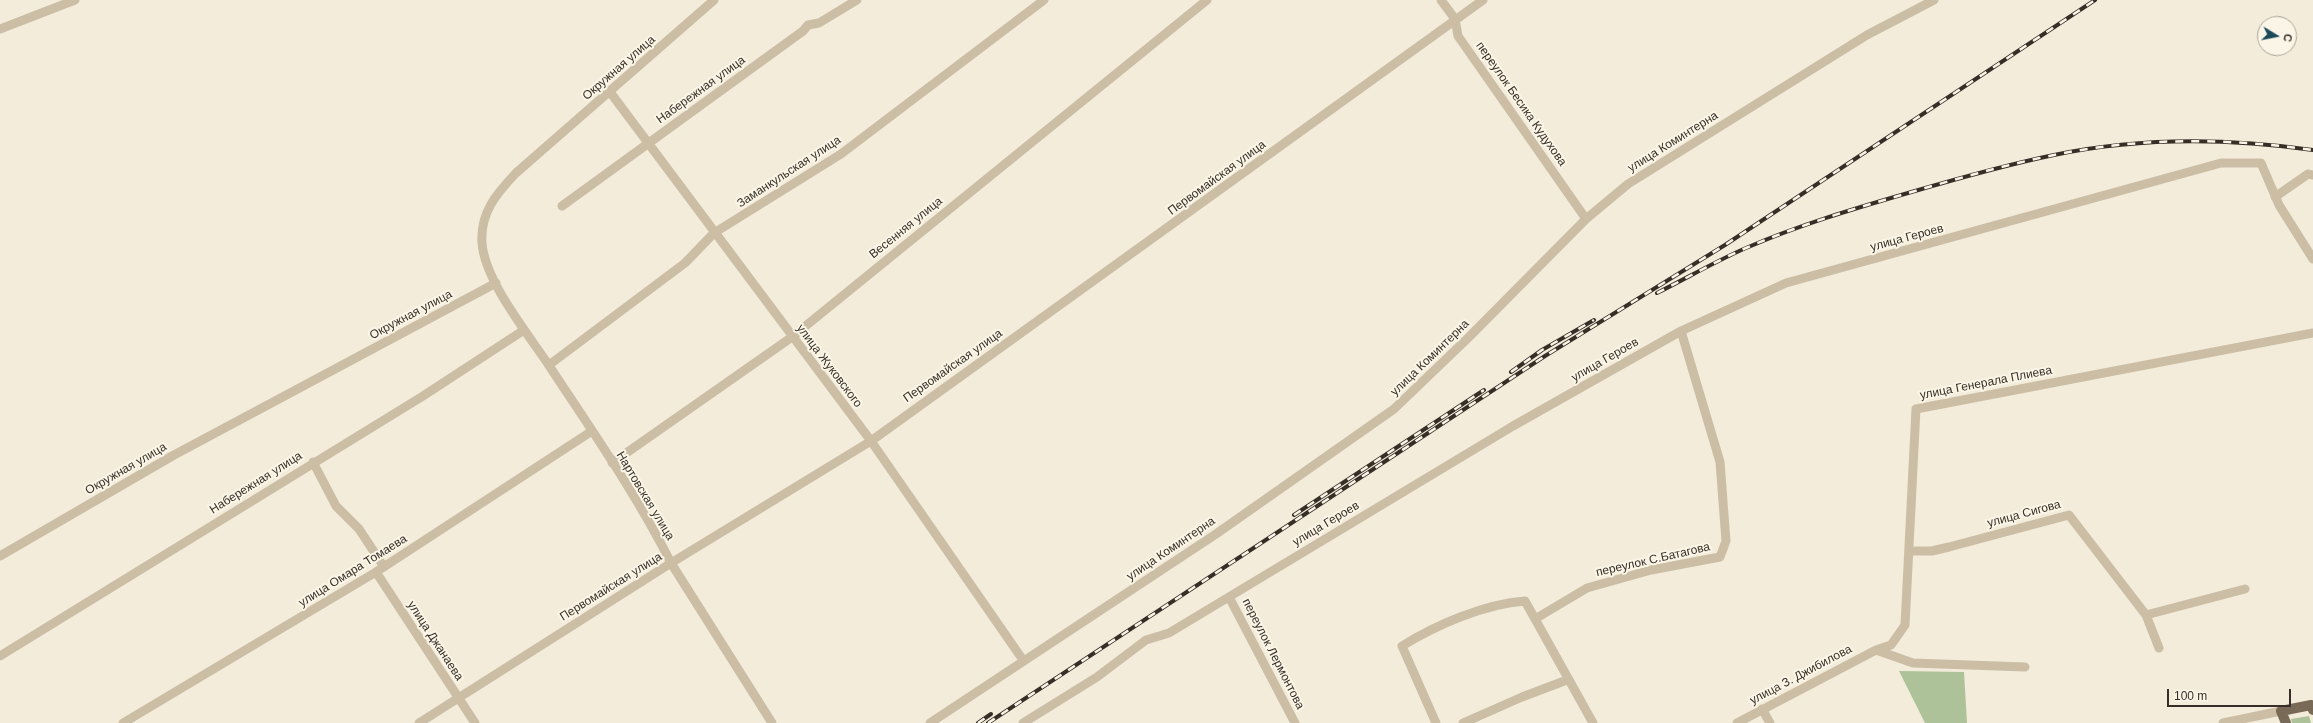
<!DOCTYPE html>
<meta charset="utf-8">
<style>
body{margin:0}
#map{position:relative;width:2313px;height:723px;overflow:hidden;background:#f3ecda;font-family:Arial,sans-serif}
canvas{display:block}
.north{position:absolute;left:2257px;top:16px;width:40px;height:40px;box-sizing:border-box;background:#faf5e6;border:1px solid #aca69a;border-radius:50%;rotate:100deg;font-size:11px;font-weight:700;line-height:16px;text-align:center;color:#372f27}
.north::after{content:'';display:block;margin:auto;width:14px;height:18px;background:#1a4a5a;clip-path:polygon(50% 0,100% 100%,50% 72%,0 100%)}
.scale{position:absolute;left:2167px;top:689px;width:124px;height:18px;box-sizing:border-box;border:2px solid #372f27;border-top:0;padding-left:5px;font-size:12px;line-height:14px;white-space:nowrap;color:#372f27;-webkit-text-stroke:3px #faf5e6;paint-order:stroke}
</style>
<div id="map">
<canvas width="2313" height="723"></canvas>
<div class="north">С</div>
<div class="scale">100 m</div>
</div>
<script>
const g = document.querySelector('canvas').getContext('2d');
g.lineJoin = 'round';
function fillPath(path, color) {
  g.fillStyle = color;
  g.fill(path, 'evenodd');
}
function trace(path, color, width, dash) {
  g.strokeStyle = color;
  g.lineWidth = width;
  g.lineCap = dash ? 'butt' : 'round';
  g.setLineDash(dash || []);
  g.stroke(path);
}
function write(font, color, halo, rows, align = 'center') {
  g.font = font + ' Arial,sans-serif';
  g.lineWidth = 4;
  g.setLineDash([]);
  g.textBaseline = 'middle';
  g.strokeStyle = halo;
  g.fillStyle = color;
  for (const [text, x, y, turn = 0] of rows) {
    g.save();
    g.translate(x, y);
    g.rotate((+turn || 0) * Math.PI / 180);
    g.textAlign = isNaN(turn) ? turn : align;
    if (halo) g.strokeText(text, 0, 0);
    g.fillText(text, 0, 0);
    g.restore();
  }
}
fillPath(new Path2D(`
 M1899,671L1964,672L1967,723H1925Z
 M2309,716L2311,723H2292L2291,719Z`), '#adc299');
trace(new Path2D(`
 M714,0L516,173C496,194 480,213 482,243C485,282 529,335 550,367C592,431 637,495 671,563L772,723
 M1441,0L1455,19L1458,36L1586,219
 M0,29L75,0
 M610,92L871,441L1023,660
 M2275,197L2308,174L2313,175
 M562,206L803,31L808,25L819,23L857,0
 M549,365L685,263L714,233L841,154L1044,0
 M313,462L336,506L359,529L384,567
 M612,463L792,337L1207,0
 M1909,551H1932L1949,547L2069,515L2146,615L2159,648
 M0,556L174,455L496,283
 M376,572L475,723
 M1229,597L1295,723
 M2146,615L2245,589
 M1535,619L1587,588L1651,570L1720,557L1726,541L1720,462L1681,331
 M1876,650L1913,663L2025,667
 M0,656L423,396L524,330
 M1762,709L1770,723
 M123,723L376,572L592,431
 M419,723L671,563L871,441L1483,0
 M930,723L1216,534L1394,409L1469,337L1586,219L1628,184L1867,35L1934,0
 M1023,723L1097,677L1146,640L1169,633L1513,426L1681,331L1786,283L2221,163H2261L2279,205L2313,259
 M1436,723L1402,646C1436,625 1484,604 1525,601L1593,723
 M1463,723L1522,697L1567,680
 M1737,723L1876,650L1891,645L1905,625L1916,409L2313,333
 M2223,723L2281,711`), '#cbbea5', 9);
trace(new Path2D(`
 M2286,723L2281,711L2311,705L2313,710`), '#796957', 10);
const rail = new Path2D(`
 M1657,293C1687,278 1716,261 1746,248C1799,225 1853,209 1908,193C1956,179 2005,165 2054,155C2140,137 2227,138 2313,150
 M1511,372L1542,350L1594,320
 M1294,515L1484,390
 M978,723L991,714
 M988,723L1545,356L1725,245L2095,0`);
trace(rail, '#372f27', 4);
trace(rail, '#faf5e6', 2.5, [8]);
write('12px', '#372f27', '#faf5e6', [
 ["Окружная улица",619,68,-41],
 ["Набережная улица",701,90,-36],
 ["переулок Бесика Кудухова",1521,104,55],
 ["улица Коминтерна",1673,142,-32],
 ["Заманкульская улица",789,172,-33],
 ["Первомайская улица",1217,178,-36],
 ["Весенняя улица",906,228,-39],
 ["улица Героев",1907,238,-15],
 ["Окружная улица",411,315,-28],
 ["улица Коминтерна",1430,358,-44],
 ["улица Героев",1605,360,-30],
 ["улица Жуковского",829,366,53],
 ["Первомайская улица",953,366,-35],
 ["улица Генерала Плиева",1986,383,-11],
 ["Окружная улица",126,469,-30],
 ["Набережная улица",256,483,-32],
 ["Нартовская улица",645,496,59],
 ["улица Сигова",2024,514,-15],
 ["улица Героев",1326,524,-31],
 ["улица Коминтерна",1171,549,-34],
 ["переулок С.Батагова",1653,560,-13],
 ["улица Омара Томаева",353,571,-32],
 ["Первомайская улица",611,587,-32],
 ["улица Джанаева",435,641,57],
 ["переулок Лермонтова",1273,654,63],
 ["улица З. Джибилова",1801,675,-28]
]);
</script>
